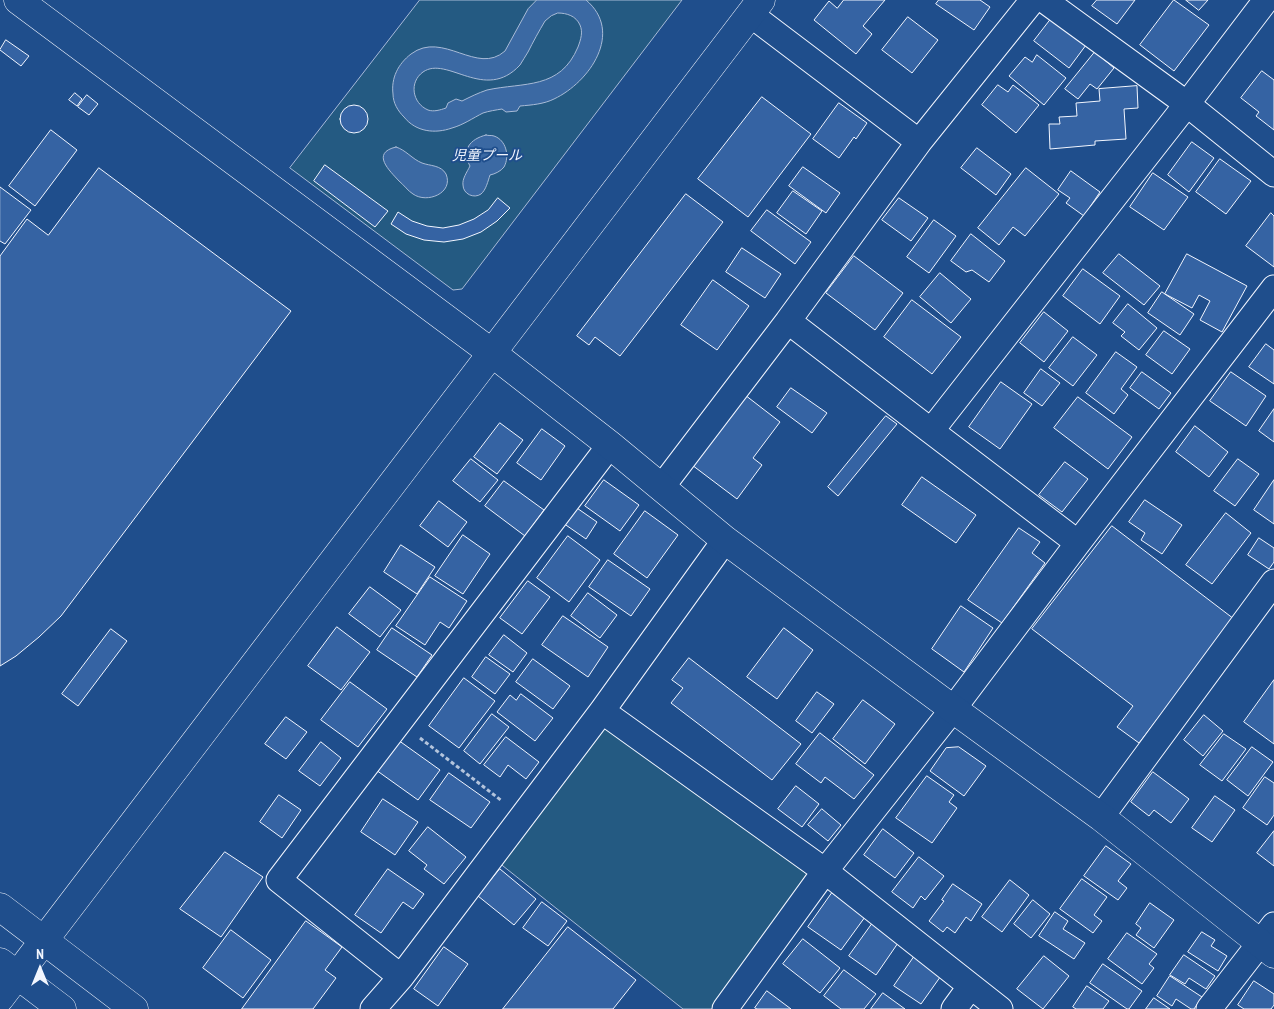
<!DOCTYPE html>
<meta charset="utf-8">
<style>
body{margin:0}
#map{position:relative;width:1274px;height:1009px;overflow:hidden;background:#1f4e8c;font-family:"PT Sans Narrow",sans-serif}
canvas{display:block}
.north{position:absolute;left:15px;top:944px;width:50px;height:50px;-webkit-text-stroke:4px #1f4e8c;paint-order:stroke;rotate:0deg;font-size:14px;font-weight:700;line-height:20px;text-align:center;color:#f2f6ff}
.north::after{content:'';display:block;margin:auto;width:18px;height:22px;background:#f2f6ff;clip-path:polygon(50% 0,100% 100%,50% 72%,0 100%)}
</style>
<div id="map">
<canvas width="1274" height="1009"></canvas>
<div class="north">N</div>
</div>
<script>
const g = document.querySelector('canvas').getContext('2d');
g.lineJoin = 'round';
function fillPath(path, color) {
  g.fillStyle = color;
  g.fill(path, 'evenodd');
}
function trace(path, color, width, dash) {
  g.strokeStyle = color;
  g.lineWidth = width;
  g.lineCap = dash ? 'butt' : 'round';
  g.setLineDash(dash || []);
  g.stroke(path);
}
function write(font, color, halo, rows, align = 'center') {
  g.font = font + ' "PT Sans Narrow","Noto Sans JP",sans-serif';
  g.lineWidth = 4;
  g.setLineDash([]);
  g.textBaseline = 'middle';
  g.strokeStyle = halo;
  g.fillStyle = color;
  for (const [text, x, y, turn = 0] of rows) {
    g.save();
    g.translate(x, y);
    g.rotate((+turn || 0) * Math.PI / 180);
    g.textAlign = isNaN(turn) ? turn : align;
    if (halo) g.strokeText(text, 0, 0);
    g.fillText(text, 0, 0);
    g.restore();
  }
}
const green = new Path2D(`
 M420,0H682L462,289L453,290L290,168Z
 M603,721L807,874L712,1009H683L498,862Z`);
fillPath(green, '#245a82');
trace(green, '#a8bbd7', 1);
const water = new Path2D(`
 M537,0H586C624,32 590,82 554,99C544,104 532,105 520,106L517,111L506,112L502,109C496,110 489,111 483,113C473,118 463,125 452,128C435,134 416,132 404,117C398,111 393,103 393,94C391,78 398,64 411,54C443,30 477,76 505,51L528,9ZM558,13C567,13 576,16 580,25C583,32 581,39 578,47C560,90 524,82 487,90C478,93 470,97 462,101L456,99L448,103L446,108C440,110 434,112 428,110C412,103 409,82 423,72C447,55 485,103 520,65C523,61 525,56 528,52C533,42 539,31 545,21L551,16Z
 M486,135C489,136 491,135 494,136C506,140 510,156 504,167C501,171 495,174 490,175C488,181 486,190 481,194C474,199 463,194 463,185C462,179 467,172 470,166C461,150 470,139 486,135Z
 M396,147C406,150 412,159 422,163C430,166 441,165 446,174C454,193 427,204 413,194C408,191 404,185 399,181C390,171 370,153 396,147Z`);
fillPath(water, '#3b69a3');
trace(water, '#a8bbd7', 1);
const building = new Path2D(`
 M844,0H885L863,26L872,34L856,54L814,20L829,1L837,8Z
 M939,0H980L990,7L974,30L936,4Z
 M1097,0H1135L1117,24L1092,6Z
 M1174,0L1209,25L1174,71L1140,45Z
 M1186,0H1208L1199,10Z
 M908,17L938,40L912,73L882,50Z
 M1051,19L1086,45L1069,68L1034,41Z
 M6,40L29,56L21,66L0,50Z
 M1095,52L1114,68L1097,89L1090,84L1078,99L1065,89Z
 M1037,55L1066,78L1044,105L1009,76L1025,57L1032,62Z
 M1262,71L1274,80V130L1256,116L1259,112L1241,98Z
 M998,85L1008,92L1013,85L1039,105L1016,133L982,105Z
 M1137,86L1138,108L1124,109L1126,139L1095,141V145L1050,149L1049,124H1060L1059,117L1077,116L1076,103L1100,101L1099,89Z
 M75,93L82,99L77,106L69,100Z
 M87,95L98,104L89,115L78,107Z
 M762,97L811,134L748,217L698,179Z
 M839,103L867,123L856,139L854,137L839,158L813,139Z
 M340 119a14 14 0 1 1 28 0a14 14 0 1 1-28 0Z
 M51,130L77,150L35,206L9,186Z
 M1192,142L1214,158L1189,192L1168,175Z
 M977,148L1011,174L996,195L961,168Z
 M1220,159L1251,181L1226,214L1196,192Z
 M325,165L388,211L375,227L314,181Z
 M803,167L840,193L826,213L789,186Z
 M99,168L291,311L61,616L39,637L16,656L0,666V256L27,219L48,235Z
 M1026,168L1059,194L1025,236L1013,227L999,245L978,228Z
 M1071,171L1100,192L1084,216L1066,203L1070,198L1058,190Z
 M1153,173L1188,197L1164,230L1130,207Z
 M0,187L31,210L5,244L0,241Z
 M793,191L822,211L806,234L777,213Z
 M686,194L723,222L620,356L595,337L589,345L577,336Z
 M498,198L510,208L497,221L481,232L463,239L444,242L424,240L406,234L391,224L398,212L412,221L427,226L443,228L459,225L474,219L488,210Z
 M899,198L928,218L911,241L882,220Z
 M767,210L811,242L795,264L751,231Z
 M1271,213L1274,216V267L1246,246Z
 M934,220L956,236L929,273L907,257Z
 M971,234L1005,261L989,282L972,270L966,272L951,261Z
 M742,248L781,274L765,298L726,272Z
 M1119,254L1160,286L1144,305L1103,273Z
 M1187,254L1247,286L1222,332L1200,320L1210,301L1199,295L1192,308L1165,294Z
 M854,256L903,293L875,330L826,293Z
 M1083,269L1120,296L1100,324L1063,296Z
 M940,273L971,299L951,323L920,297Z
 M713,280L749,306L717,350L681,325Z
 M1162,292L1194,314L1180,335L1148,313Z
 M912,300L961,337L932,374L884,337Z
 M1128,304L1157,328L1139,350L1121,336L1125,332L1113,323Z
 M1044,312L1068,331L1044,362L1020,343Z
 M1164,331L1190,349L1172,374L1146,355Z
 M1073,337L1097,355L1073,386L1049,368Z
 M1266,344L1274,350V384L1249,367Z
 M1116,352L1137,367L1121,389L1128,395L1114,414L1086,393Z
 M1041,369L1060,383L1042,406L1024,393Z
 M1142,372L1171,393L1159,409L1130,388Z
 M1231,372L1266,396L1246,426L1210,401Z
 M1001,382L1032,404L1000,449L969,427Z
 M791,388L827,413L812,433L777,407Z
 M745,395L780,422L753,458L762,465L737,499L692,465Z
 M1078,397L1132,437L1108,469L1054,428Z
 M1274,409V442L1259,431Z
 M886,416L897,424L838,496L828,487Z
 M500,423L523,440L497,474L474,457Z
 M1195,426L1228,452L1209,477L1176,452Z
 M542,429L565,446L541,480L517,463Z
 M471,459L498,480L480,502L453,481Z
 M1238,459L1259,474L1235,506L1214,491Z
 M1065,462L1088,479L1062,512L1039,495Z
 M922,477L976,515L956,543L902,505Z
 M604,480L639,505L620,531L585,506Z
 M1274,480V524L1254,510Z
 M504,481L544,510L525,536L485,506Z
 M1145,500L1182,525L1162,554L1141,540L1145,533L1129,522Z
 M439,501L467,522L448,547L420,526Z
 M574,506L597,522L586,539L563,523Z
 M645,511L678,535L647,578L614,554Z
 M1226,513L1251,533L1212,584L1186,565Z
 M1112,526L1234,619L1139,743L1117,727L1133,706L1032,629Z
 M1019,528L1040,542L1032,553L1045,563L1002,623L968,600Z
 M463,535L490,554L463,594L435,576Z
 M568,536L600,560L569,602L537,578Z
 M1259,538L1274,548V562L1269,569L1248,555Z
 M401,545L435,567L417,594L384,572Z
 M608,560L650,589L631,616L589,587Z
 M430,577L467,601L449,628L440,622L425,645L396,626Z
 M528,581L550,597L522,634L500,618Z
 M370,587L401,610L380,637L349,614Z
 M588,593L617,615L600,638L571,616Z
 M961,606L993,628L964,672L932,649Z
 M563,616L608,647L588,677L542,645Z
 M337,627L370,652L341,690L308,666Z
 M392,628L432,655L417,677L377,650Z
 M784,628L813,650L777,699L747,677Z
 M111,629L127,641L78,706L62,694Z
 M504,635L527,653L513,672L489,655Z
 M486,657L510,674L495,694L472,677Z
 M689,658L801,744L772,780L671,703L683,688L672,680Z
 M533,659L570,686L553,709L516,682Z
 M464,678L495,701L459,748L429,726Z
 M1274,680V744L1244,722Z
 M350,682L387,709L358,747L321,720Z
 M817,692L834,704L812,733L796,721Z
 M521,694L553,718L535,741L497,712L510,695L516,700Z
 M863,700L895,724L865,764L833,739Z
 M492,714L509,727L480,764L464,751Z
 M1204,715L1223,731L1203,756L1184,740Z
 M286,717L307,732L286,759L265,744Z
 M820,733L874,775L854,799L825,777L821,783L796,764Z
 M1224,734L1246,749L1222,781L1200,765Z
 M506,737L539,762L526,779L508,765L500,777L484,765Z
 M398,740L440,770L418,800L376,770Z
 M321,742L341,758L320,786L299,771Z
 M959,747L986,766L964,796L930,771L946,748Z
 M1252,747L1273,762L1248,796L1227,780Z
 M1153,772L1189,799L1171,823L1154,810L1149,816L1131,802Z
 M449,773L490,802L471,828L430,800Z
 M927,776L954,795L949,802L957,808L932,843L896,818Z
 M1265,777L1274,783V815L1267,825L1243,808Z
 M796,786L819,804L802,827L778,809Z
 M279,795L301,810L282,838L260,822Z
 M1215,796L1235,810L1212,842L1192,828Z
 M383,799L418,822L395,855L361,832Z
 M822,809L841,825L828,841L808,825Z
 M428,827L466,857L444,884L424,869L427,865L409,851Z
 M883,829L914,853L895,878L864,855Z
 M1274,831V866L1257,853Z
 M1106,846L1131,864L1118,881L1127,888L1118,900L1084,876Z
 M225,852L263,877L221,937L180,909Z
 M919,857L944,876L925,900L921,896L913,908L892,892Z
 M388,869L424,894L413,909L403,902L381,933L355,915Z
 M500,869L536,899L514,925L478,896Z
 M1082,879L1107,897L1094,915L1102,921L1093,933L1060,909Z
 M1010,880L1029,895L1002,932L982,917Z
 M953,884L982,904L971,921L966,917L955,933L947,927L943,932L929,921L944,901L942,900Z
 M832,893L865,917L841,950L808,927Z
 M1033,900L1050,914L1031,938L1014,924Z
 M542,902L567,921L548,946L523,928Z
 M1150,903L1174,920L1154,948L1136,935L1141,928L1136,924Z
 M1055,912L1068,921L1063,929L1085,943L1074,959L1039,936Z
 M306,921L342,947L325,970L336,978L313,1009H242Z
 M872,924L898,943L876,975L849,956Z
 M568,927L636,980L613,1009H503Z
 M231,930L271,960L243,998L203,968Z
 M1202,932L1215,940L1211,946L1227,956L1218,971L1188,952Z
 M1127,933L1157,954L1149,964L1154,968L1142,984L1108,959Z
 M803,939L840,968L820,993L783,964Z
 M444,947L468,964L438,1006L414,989Z
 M916,954L943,973L921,1004L894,986Z
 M1184,955L1215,976L1206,989L1189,978L1185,984L1170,975Z
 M1044,956L1069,976L1043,1009L1017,989Z
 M1103,964L1142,991L1129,1009H1127L1090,983Z
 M844,970L876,994L864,1009H841L824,996Z
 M1170,976L1202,997L1194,1009H1191L1176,999L1172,1006L1157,996Z
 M1254,981L1274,994V1005L1271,1009H1244L1238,1005Z
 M1087,986L1109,1001L1103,1009H1076L1073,1007Z
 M767,991L791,1009H757L755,1008Z
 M883,993L905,1009H871Z
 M1154,998L1170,1009H1146Z`);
fillPath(building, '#3563a3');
trace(building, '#f2f6ff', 1);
const minor = new Path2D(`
 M1044,0L1187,104L1274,174
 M750,14L919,142
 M788,321L919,142L1033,0
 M931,431L1078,543
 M661,488L788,321L931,431L1187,104L1266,0
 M602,711L825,871L1000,1009
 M1101,817L1274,582
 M401,977L279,880L610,445
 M373,1009L401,977L602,711L725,540
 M725,1009L825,871L953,709L1078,543L1274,288
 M954,1009L970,987
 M1209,1009L1274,925`);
const tertiary = new Path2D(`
 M18,0L492,353L610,445L725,540L953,709L1101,817L1274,954
 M0,907L134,1009
 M0,962L62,1009
 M0,998L761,0`);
trace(minor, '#f2f6ff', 27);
trace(tertiary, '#f2f6ff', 29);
trace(new Path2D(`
 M420,738L502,801`), '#b3c4dc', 3, [4, 2.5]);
trace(minor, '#1f4e8c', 25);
trace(tertiary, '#1f4e8c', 28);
write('italic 14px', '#f2f6ff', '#1f4e8c', [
 ["児童プール",487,156]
]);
</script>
